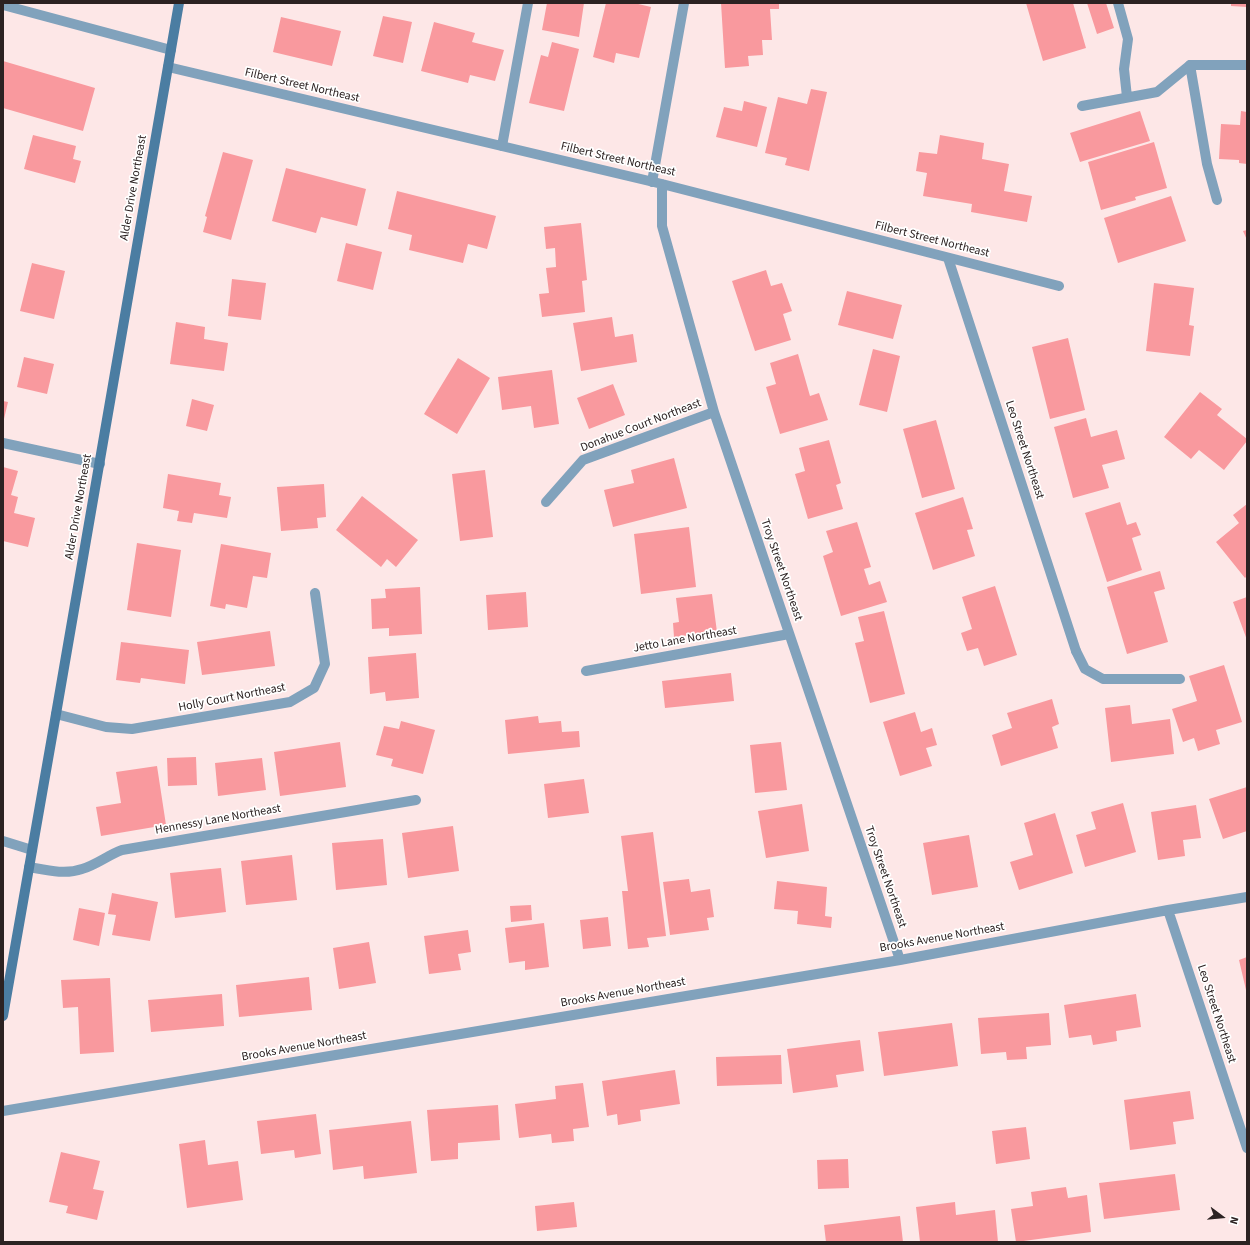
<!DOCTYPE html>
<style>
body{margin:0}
#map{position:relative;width:1250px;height:1245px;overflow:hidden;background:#fde7e7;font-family:"Source Sans 3",sans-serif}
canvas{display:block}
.frame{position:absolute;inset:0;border:4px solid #2c2222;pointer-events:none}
.north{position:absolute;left:1202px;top:1197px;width:40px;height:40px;-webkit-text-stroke:3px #fff;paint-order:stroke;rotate:106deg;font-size:11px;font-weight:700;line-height:16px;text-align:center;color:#2c2222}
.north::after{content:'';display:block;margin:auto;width:14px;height:18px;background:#2c2222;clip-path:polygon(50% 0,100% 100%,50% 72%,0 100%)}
</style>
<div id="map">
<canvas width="1250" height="1245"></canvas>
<div class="frame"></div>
<div class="north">N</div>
</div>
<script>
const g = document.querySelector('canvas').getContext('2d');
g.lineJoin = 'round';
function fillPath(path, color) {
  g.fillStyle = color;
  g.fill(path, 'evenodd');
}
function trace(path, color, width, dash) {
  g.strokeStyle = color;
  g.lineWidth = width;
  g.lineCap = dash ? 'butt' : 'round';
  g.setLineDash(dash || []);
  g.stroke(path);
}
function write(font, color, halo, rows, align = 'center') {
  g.font = font + ' "Source Sans 3",sans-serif';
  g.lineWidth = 3.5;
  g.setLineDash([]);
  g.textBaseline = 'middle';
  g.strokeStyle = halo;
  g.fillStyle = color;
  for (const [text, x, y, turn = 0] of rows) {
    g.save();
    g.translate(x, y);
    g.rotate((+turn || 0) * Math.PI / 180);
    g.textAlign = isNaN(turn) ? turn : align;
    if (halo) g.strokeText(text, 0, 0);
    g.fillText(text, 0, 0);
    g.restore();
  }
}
fillPath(new Path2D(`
 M547,3H584L579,37L542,30Z
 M606,3H634L651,7L639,58L616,53L614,63L593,57Z
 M721,3H779V9H770L772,40H762L763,55L748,56L749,66L725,68Z
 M1026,3H1073L1086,48L1043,61Z
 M1087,3H1106L1114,28L1097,34Z
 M1231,3H1247V7L1231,6Z
 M383,16L412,22L403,63L373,56Z
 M281,17L341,31L332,66L273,52Z
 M434,22L475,33L472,42L504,50L495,81L470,75L468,83L421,71Z
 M552,42L579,49L564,111L529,103L541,55L548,57Z
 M3,61L95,88L83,131L3,108Z
 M811,89L827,92L809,171L785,165L787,158L765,153L778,97L807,104Z
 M744,101L767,107L757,147L716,137L724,107L742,111Z
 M1140,111L1150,141L1080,162L1070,133Z
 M1241,111L1247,112V164L1239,163V160L1219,159L1221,124L1240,125Z
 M33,135L76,146L73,159L81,161L75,183L24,169Z
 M940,135L984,143L982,159L1009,164L1004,191L1032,196L1027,222L971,212L972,204L923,196L927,173L916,171L919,152L937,154Z
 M1154,142L1167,188L1135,197L1136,200L1101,210L1088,162Z
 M223,152L253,160L231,240L203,232L207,217L205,216Z
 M286,168L366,189L357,226L321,217L316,233L272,221Z
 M397,191L496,216L487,249L468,244L463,263L409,250L412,235L388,229Z
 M1171,196L1186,241L1118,263L1104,218Z
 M581,223L587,280L582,281L585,312L542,317L539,294L549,293L546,268L556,267L555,248L546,249L544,227Z
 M1247,230V240L1243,231Z
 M346,243L382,252L373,290L337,281Z
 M32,263L65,271L54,319L20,311Z
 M766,270L771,286L782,283L792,311L783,314L791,340L755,351L732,281Z
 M232,279L266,283L261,320L228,316Z
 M1154,283L1194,288L1189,325L1194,326L1190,356L1146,351Z
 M847,291L902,305L893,339L838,325Z
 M612,317L615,337L633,334L637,362L581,371L573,323Z
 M176,322L205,327L204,339L228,343L224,371L170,364Z
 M1068,338L1085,410L1050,419L1032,347Z
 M873,349L900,356L887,412L859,405Z
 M798,354L810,396L819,393L828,420L780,434L766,387L776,384L770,363Z
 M24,357L54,364L47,394L17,387Z
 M458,358L490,378L457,434L424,414Z
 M552,370L559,424L534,428L531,406L502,410L498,377Z
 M613,384L625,415L589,429L577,398Z
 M1200,392L1222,409L1217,415L1247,439V441L1224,470L1199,450L1191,459L1164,437Z
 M192,399L214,405L207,431L186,426Z
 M3,401L8,402L4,419H3Z
 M1086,418L1091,437L1117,430L1125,459L1102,465L1109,488L1073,498L1054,427Z
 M936,420L955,489L922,498L903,429Z
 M829,440L841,483L836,485L843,509L808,519L795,474L805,471L799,448Z
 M674,458L687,508L613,527L604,490L634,483L631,470Z
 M3,467L18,471L11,495L18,497L14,513L35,518L28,547L3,541Z
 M485,470L493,537L460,541L452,474Z
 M168,474L221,483L219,495L231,497L227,518L194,513L192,523L177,521L179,511L163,508Z
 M324,484L326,517L317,518L318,528L281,531L277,487Z
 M362,496L418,540L396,567L387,559L381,567L336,530Z
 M963,497L973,529L967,530L975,556L933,570L915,513Z
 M1120,502L1127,525L1136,522L1141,535L1132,538L1142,570L1107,582L1085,513Z
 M1247,504V576L1245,578L1216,542L1239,523L1233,515Z
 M857,522L871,567L864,569L869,585L880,581L887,602L841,616L823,556L833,552L826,531Z
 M689,527L696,587L641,594L634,534Z
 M137,543L181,550L171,617L127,610Z
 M221,544L271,553L267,578L253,576L247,608L226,604L225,609L210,606Z
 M1160,571L1165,589L1154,592L1168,642L1127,654L1107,587Z
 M995,586L1017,655L984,666L978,648L967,651L961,633L972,629L962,597Z
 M420,587L422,634L389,636V628L372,629L371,599L386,598L385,589Z
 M526,592L528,627L488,630L486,595Z
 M712,594L717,632L674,637L673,623L679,622L676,598Z
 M1247,597V640L1233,602Z
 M884,611L905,694L870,703L855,643L864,641L858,617Z
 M270,631L275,666L202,675L197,642Z
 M121,642L189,650L185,684L141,678L140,683L116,680Z
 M416,653L419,698L386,701L385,692L370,694L368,657Z
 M1224,665L1242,722L1216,730L1220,744L1198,751L1194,738L1183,742L1172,709L1197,701L1189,676Z
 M731,673L734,701L665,708L662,681Z
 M1052,699L1059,724L1052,727L1058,748L1001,766L992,735L1012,728L1007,713Z
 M1130,705L1132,724L1170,719L1174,754L1111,762L1105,708Z
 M915,712L921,732L932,728L937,745L926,748L932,766L900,776L883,722Z
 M538,716L539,723L561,721L562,732L579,731L580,747L508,754L505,720Z
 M401,721L435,730L423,774L391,766L393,759L376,755L384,726L399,729Z
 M340,742L346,787L280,796L274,752Z
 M781,742L787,790L755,793L750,745Z
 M196,757L197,785L168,786L167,758Z
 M262,758L266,790L218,796L215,763Z
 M157,766L166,825L101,836L96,807L121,803L116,772Z
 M584,779L589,813L548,818L544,784Z
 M1247,787V831L1223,839L1209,799Z
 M1123,803L1136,852L1085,867L1076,835L1096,829L1091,812Z
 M802,804L809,851L766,858L758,811Z
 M1196,805L1201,838L1183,840L1185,856L1158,860L1151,812Z
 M1055,813L1073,873L1019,890L1010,862L1033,855L1024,823Z
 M453,826L459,871L408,878L402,833Z
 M653,832L666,936L647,938L649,947L628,949L622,891H628L621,836Z
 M969,835L978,887L932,895L923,843Z
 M383,839L387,885L336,890L332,843Z
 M292,855L297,900L246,905L241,861Z
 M221,868L226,912L175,918L170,873Z
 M689,879L691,892L710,889L714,917L707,918L709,930L670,935L663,882Z
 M777,881L827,887L825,916L832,917L831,928L797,924L798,911L774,909Z
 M112,893L158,902L150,941L112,935L116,915L108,914Z
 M531,905L532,920L511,922L510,906Z
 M79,908L105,913L99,946L73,940Z
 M608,917L611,946L583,949L580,920Z
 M544,923L549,967L525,970V961L509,963L505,928Z
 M468,930L471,952L458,954L461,970L429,974L424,936Z
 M369,942L376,983L339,989L333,948Z
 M1247,957V990H1246L1239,960Z
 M309,977L312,1010L239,1017L236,985Z
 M110,978L114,1052L80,1054L78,1007L63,1008L61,980Z
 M222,994L224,1026L151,1032L148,1000Z
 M1136,994L1141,1027L1116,1031L1117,1041L1093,1045L1091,1035L1069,1038L1064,1005Z
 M1049,1013L1051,1045L1026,1047L1027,1059L1007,1060L1006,1052L981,1054L978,1018Z
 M952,1023L958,1066L884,1076L878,1032Z
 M860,1040L864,1071L836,1075L838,1087L793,1093L787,1049Z
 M781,1055L782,1084L717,1086L716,1057Z
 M675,1070L680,1104L640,1110L641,1121L618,1125L617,1114L607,1116L602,1081Z
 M583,1083L589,1127L573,1129L574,1141L552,1143L551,1134L519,1138L515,1104L556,1099L555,1086Z
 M1190,1091L1194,1119L1173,1122L1176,1144L1130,1150L1124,1100Z
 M498,1105L500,1140L458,1143V1159L431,1161L427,1110Z
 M316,1114L321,1154L295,1158L294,1150L261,1154L257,1121Z
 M411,1121L417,1173L364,1179L363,1166L333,1170L329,1130Z
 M1026,1127L1030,1159L996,1164L992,1131Z
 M205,1140L208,1165L238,1161L243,1200L187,1208L179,1144Z
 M61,1152L100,1161L93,1189L104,1191L97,1220L66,1213L68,1206L49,1202Z
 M848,1159L849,1188L818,1189L817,1160Z
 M1175,1174L1180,1210L1104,1219L1099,1183Z
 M1066,1187L1068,1198L1087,1195L1091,1232L1016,1242L1011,1209L1033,1206L1031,1192Z
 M574,1202L577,1227L537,1231L535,1206Z
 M955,1202L956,1215L995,1210L998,1242H920L916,1207Z
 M900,1216L903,1242H826L824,1225Z`), '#f9999e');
trace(new Path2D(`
 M1118,3L1128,39L1124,69L1127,97
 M1082,106L1157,92L1190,65L1207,164L1217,200
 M502,146L528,3
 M652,182L684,3
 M1076,651L1085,669L1103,679H1180`), '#81a2bc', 10);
trace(new Path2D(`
 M3,5L171,50
 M1190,65H1247
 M168,67L662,184L1059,286
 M662,184V226L714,412L900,960
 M948,258L1076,651
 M3,443L100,464
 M546,502L583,460L714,412
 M586,671L789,634
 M56,714L106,727L132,729L290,702L314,688L325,664L315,593
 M3,841L32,850
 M29,867C46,870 65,875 82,869C96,865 108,855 122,850L416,800
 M1168,910L1247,1148
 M3,1111L900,960L1168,910L1247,897`), '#81a2bc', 10);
trace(new Path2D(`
 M3,1016L56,714L179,3`), '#4b7da2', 10);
write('12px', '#2c2222', '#fff', [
 ["Filbert Street Northeast",302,86,13],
 ["Filbert Street Northeast",618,160,13],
 ["Alder Drive Northeast",134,188,-80],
 ["Filbert Street Northeast",932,240,14],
 ["Donahue Court Northeast",641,426,-21],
 ["Leo Street Northeast",1024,450,72],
 ["Alder Drive Northeast",79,507,-80],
 ["Troy Street Northeast",781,570,71],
 ["Jetto Lane Northeast",685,640,-10],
 ["Holly Court Northeast",232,698,-11],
 ["Hennessy Lane Northeast",218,820,-10],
 ["Troy Street Northeast",885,877,71],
 ["Brooks Avenue Northeast",942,938,-10],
 ["Brooks Avenue Northeast",623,993,-10],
 ["Leo Street Northeast",1216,1014,72],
 ["Brooks Avenue Northeast",304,1047,-10]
]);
</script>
